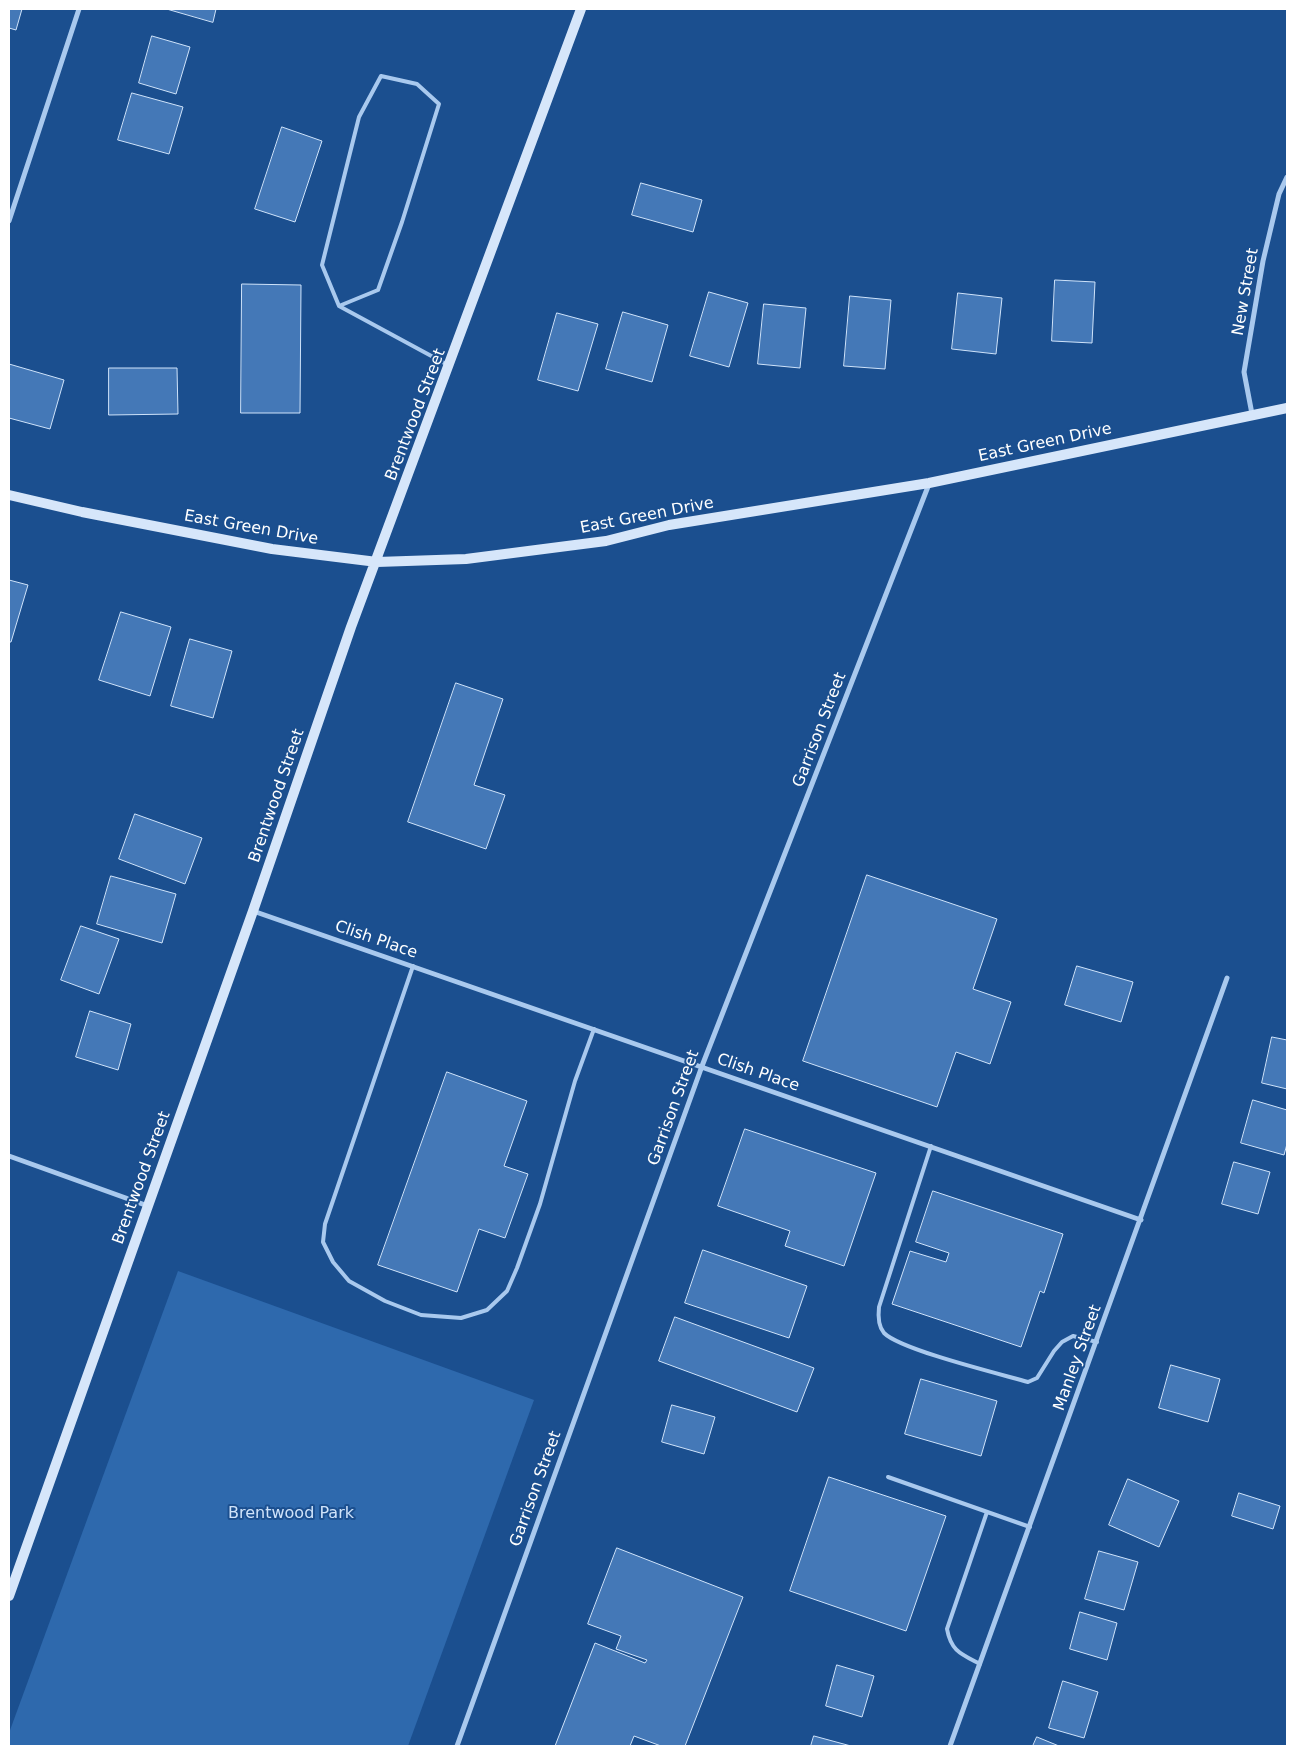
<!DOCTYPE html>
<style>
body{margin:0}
#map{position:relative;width:1296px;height:1755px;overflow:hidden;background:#1b4f8f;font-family:"DejaVu Sans",sans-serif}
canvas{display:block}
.frame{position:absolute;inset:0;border:10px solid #fff;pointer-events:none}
</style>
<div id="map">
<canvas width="1296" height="1755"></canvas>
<div class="frame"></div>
</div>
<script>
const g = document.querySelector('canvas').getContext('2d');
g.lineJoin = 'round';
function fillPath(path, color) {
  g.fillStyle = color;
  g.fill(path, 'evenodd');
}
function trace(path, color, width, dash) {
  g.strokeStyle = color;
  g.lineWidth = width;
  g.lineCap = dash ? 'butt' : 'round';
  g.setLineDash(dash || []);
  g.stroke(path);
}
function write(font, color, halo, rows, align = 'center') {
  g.font = font + ' "DejaVu Sans",sans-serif';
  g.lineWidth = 4;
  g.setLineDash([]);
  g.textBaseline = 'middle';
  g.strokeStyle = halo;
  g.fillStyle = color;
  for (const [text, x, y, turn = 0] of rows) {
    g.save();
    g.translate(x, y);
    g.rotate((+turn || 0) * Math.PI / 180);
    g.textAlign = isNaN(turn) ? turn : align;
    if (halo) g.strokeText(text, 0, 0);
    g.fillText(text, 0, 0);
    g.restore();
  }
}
fillPath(new Path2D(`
 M178,1271L534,1400L408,1746H9V1733Z`), '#2e69ad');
const building = new Path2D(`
 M9,9H22L16,30L9,28Z
 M167,9H216L213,22Z
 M152,36L190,47L176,94L139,83Z
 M132,93L183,107L169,154L118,140Z
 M282,127L322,141L295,222L255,209Z
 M641,183L702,200L693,232L632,215Z
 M1055,280L1095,282L1092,343L1052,341Z
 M242,284L301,285L300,413H241Z
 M709,292L748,303L729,367L690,356Z
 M958,293L1002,298L996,354L952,349Z
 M850,296L891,300L885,369L844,366Z
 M764,304L806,308L800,368L758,364Z
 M623,312L668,325L652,382L606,369Z
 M557,313L598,324L578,391L538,380Z
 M9,364L64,380L50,429L9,418Z
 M109,368H177L178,414L109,415Z
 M9,580L28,585L11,642H9Z
 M121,612L171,627L150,696L99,680Z
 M190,639L232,651L213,718L171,706Z
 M456,683L503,699L474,785L505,795L486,849L408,822Z
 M135,814L202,838L185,884L119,859Z
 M867,875L997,919L973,989L1011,1002L990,1064L956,1052L937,1107L803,1061Z
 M111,876L176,894L162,943L97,924Z
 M81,926L119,939L99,994L61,980Z
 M1077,966L1133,982L1121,1022L1065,1005Z
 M90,1011L131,1024L118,1070L76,1057Z
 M1272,1037L1287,1040V1089L1262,1083Z
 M447,1072L527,1101L504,1166L528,1174L505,1238L479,1229L457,1292L378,1265Z
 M1253,1100L1287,1110V1144L1284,1155L1241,1143Z
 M745,1129L876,1173L844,1266L785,1246L790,1231L718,1206Z
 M1234,1162L1270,1172L1258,1214L1222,1204Z
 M933,1191L1063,1234L1044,1293L1040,1291L1021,1347L892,1304L910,1251L946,1262L949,1253L916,1242Z
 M703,1250L807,1286L789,1338L685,1303Z
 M675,1317L814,1368L797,1412L659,1361Z
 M1171,1365L1220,1379L1208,1422L1159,1408Z
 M921,1379L997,1401L981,1456L905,1434Z
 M672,1405L715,1417L704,1454L662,1442Z
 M829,1477L946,1516L906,1631L790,1591Z
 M1128,1479L1179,1501L1159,1547L1109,1525Z
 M1239,1493L1280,1506L1273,1529L1232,1516Z
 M617,1548L743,1597L685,1746H661L634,1736L630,1746H555L595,1643L645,1663L647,1660L616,1649L621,1636L588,1624Z
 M1099,1551L1138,1562L1124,1610L1085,1599Z
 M1080,1612L1117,1623L1107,1660L1070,1649Z
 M837,1665L874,1676L862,1717L826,1706Z
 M1063,1681L1098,1692L1084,1738L1049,1728Z
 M814,1736L851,1746H811Z
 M1037,1737L1059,1746H1033Z`);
fillPath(building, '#4478b7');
trace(building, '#cfe3fa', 1);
trace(new Path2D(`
 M339,306L378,290L402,222L439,104L417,84L381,76L359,117L322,265L339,306L448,365
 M413,966L325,1224L323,1242L333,1262L349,1281L385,1301L421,1315L461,1318L487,1310L507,1291L517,1268L540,1204L575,1081L594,1029
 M931,1146L879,1307C878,1316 878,1326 884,1333C901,1350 1000,1374 1028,1382L1037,1378L1054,1351L1062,1342L1073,1336L1097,1342
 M888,1477L1030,1527
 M980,1664C961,1654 951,1651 947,1629L987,1512`), '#a9c9ee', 4);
trace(new Path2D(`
 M9,221L79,9
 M1252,414L1244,372L1263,261L1279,194L1287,177
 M253,911L1141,1220
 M9,1156L148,1206
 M457,1746L702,1066L929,484
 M950,1746L1227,978`), '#a9c9ee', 5);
trace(new Path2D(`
 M9,495L82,512L272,549L377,562L466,559L606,541L669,525L929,483L1287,408
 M9,1596L253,911L351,627L581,9`), '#d6e6fa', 10);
write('16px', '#fff', '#1b4f8f', [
 ["New Street",1246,292,-80],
 ["Brentwood Street",416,415,-69],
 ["East Green Drive",1045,443,-12],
 ["East Green Drive",647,516,-11],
 ["East Green Drive",251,528,10],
 ["Garrison Street",820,730,-69],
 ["Brentwood Street",277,796,-71],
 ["Clish Place",376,940,19],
 ["Clish Place",758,1073,19],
 ["Garrison Street",674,1108,-70],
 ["Brentwood Street",142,1178,-70],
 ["Manley Street",1078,1358,-70],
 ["Garrison Street",536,1489,-70]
]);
write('16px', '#cfe3fa', '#1b4f8f', [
 ["Brentwood Park",291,1514]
]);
</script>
